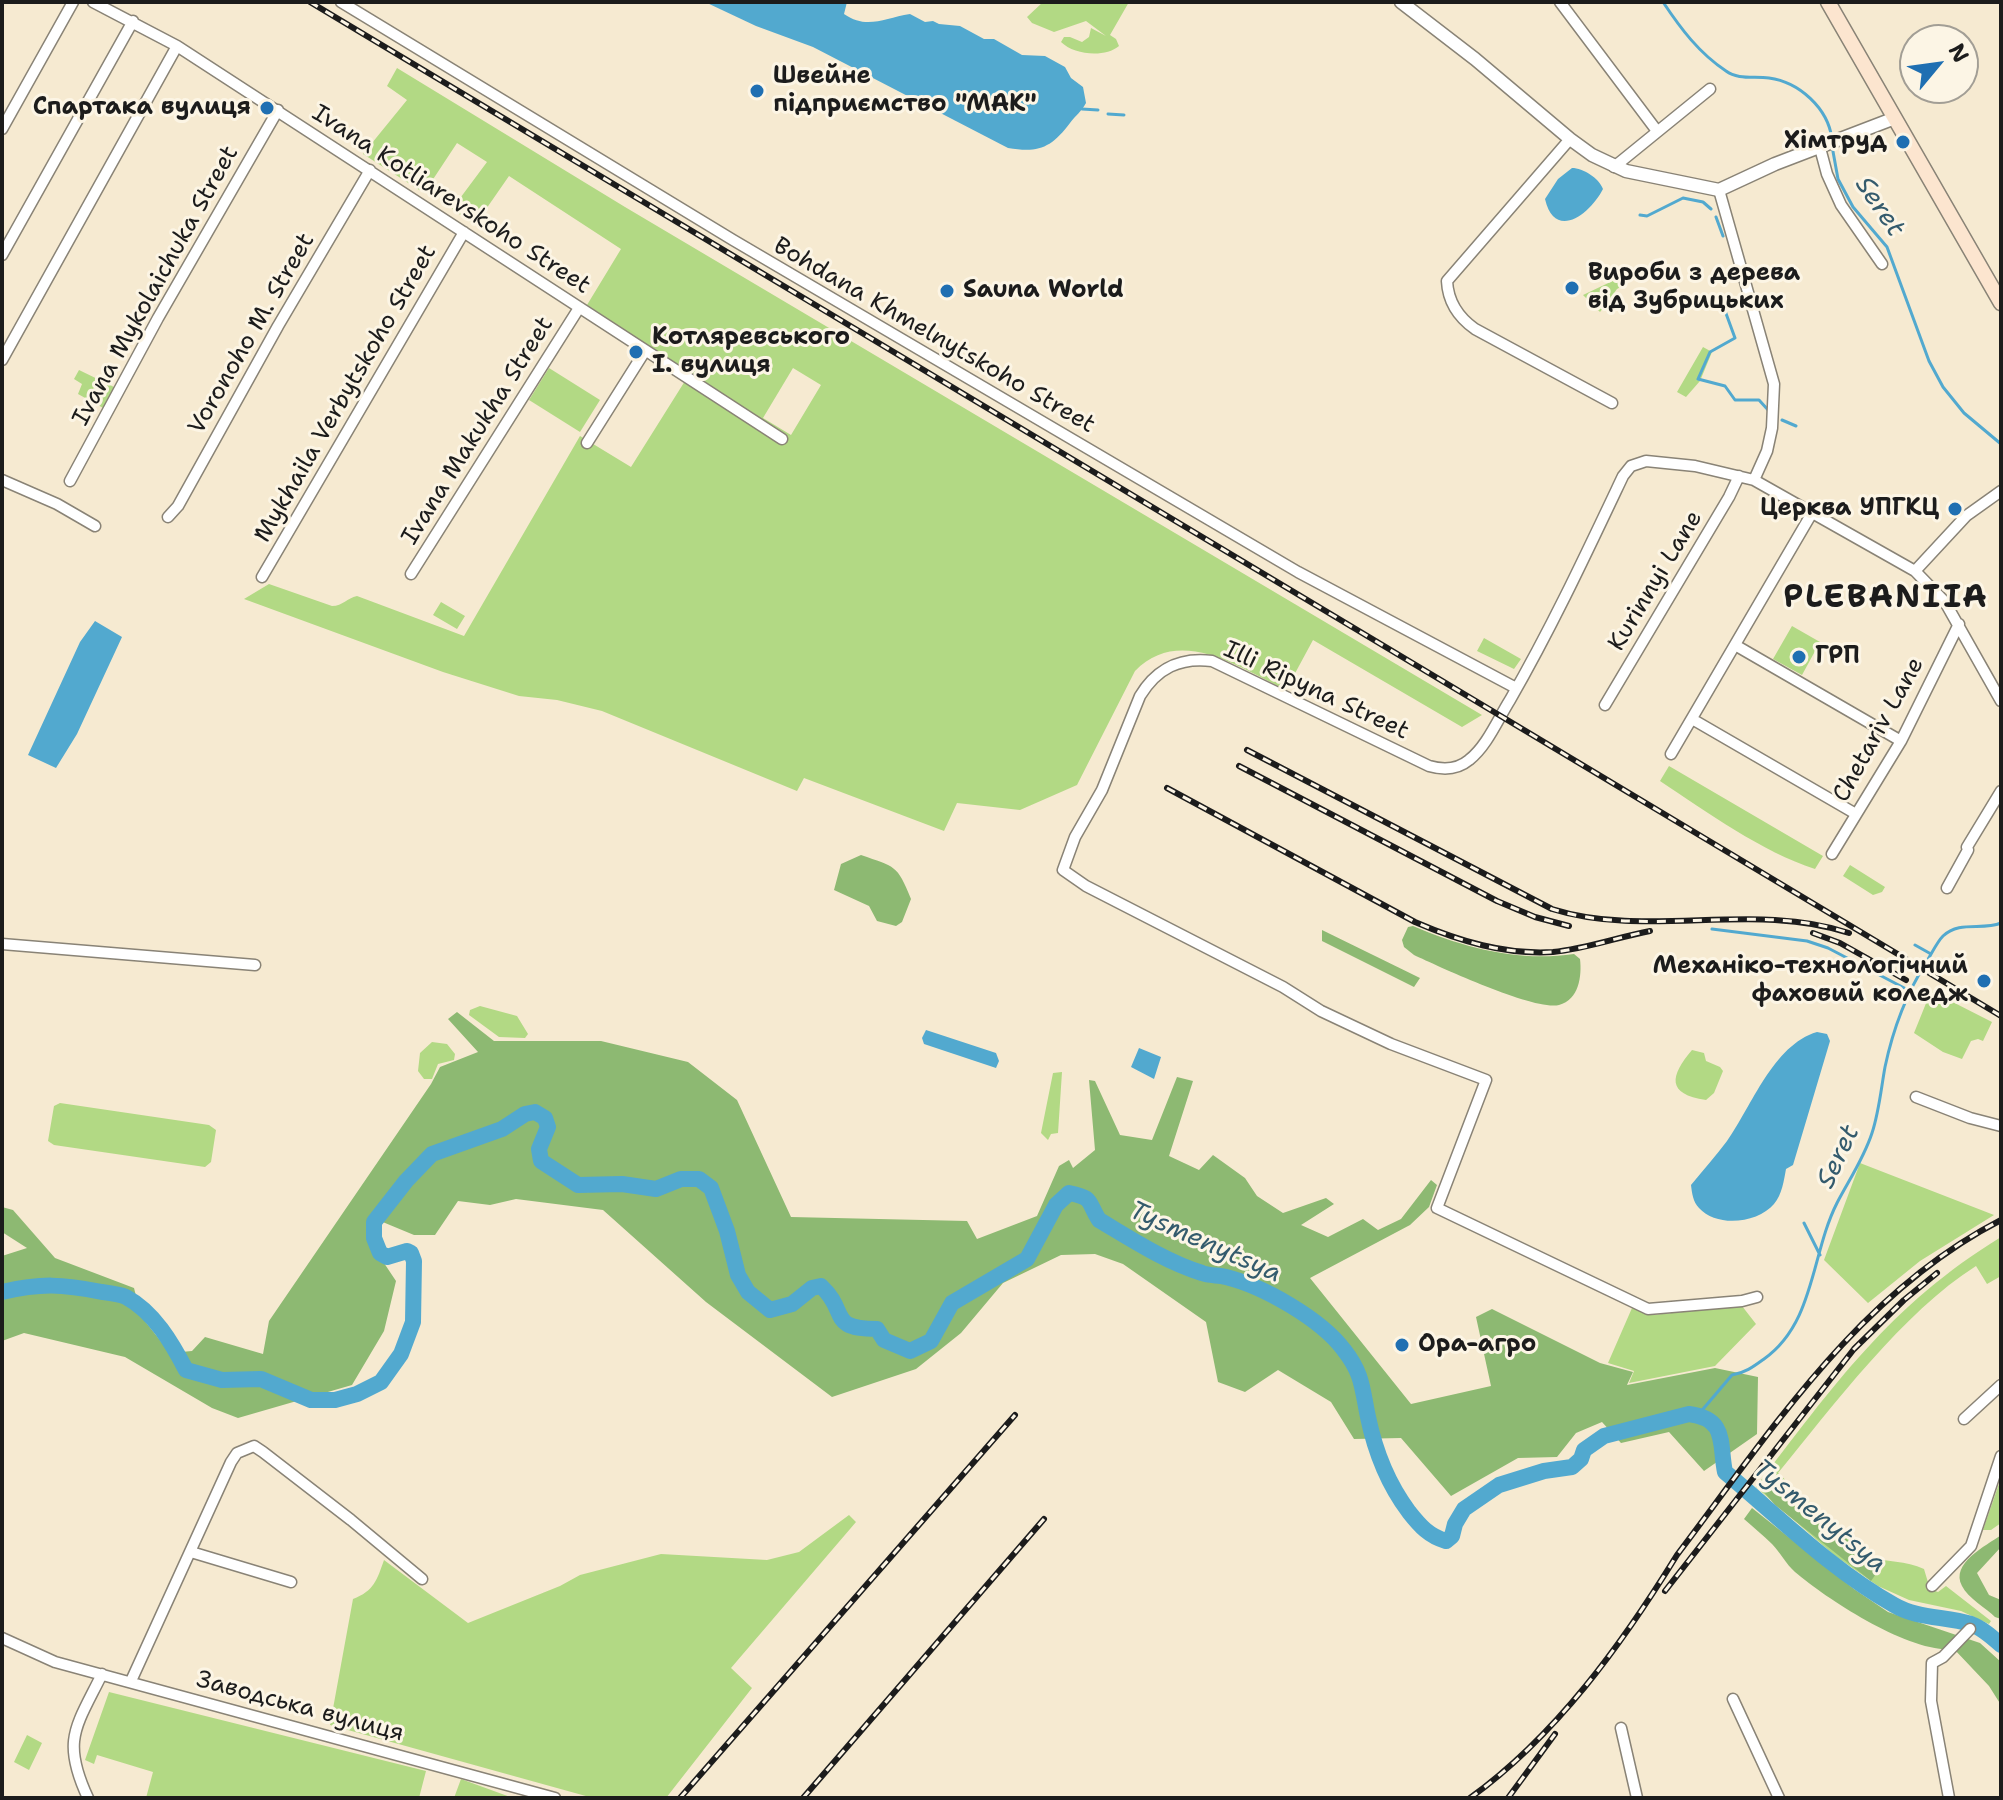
<!DOCTYPE html>
<meta charset="utf-8">
<style>
body{margin:0}
#map{position:relative;width:2003px;height:1800px;overflow:hidden;background:#f6ead1;font-family:"Shantell Sans",sans-serif}
canvas{display:block}
.frame{position:absolute;inset:0;border:4px solid #1c1c1c;pointer-events:none}
.north{position:absolute;left:1899px;top:24px;width:80px;height:80px;box-sizing:border-box;background:#fcf5e5;border:2px solid #a29e95;border-radius:50%;rotate:61deg;font-size:22px;font-weight:700;line-height:32px;text-align:center;color:#1c1c1c}
.north::after{content:'';display:block;margin:auto;width:28px;height:36px;background:#1f6fb2;clip-path:polygon(50% 0,100% 100%,50% 72%,0 100%)}
</style>
<div id="map">
<canvas width="2003" height="1800"></canvas>
<div class="frame"></div>
<div class="north">N</div>
</div>
<script>
const g = document.querySelector('canvas').getContext('2d');
g.lineJoin = 'round';
function fillPath(path, color) {
  g.fillStyle = color;
  g.fill(path, 'evenodd');
}
function trace(path, color, width, dash) {
  g.strokeStyle = color;
  g.lineWidth = width;
  g.lineCap = dash ? 'butt' : 'round';
  g.setLineDash(dash || []);
  g.stroke(path);
}
function write(font, color, halo, rows, align = 'center') {
  g.font = font + ' "Shantell Sans",sans-serif';
  g.lineWidth = 6;
  g.setLineDash([]);
  g.textBaseline = 'middle';
  g.strokeStyle = halo;
  g.fillStyle = color;
  for (const [text, x, y, turn = 0] of rows) {
    g.save();
    g.translate(x, y);
    g.rotate((+turn || 0) * Math.PI / 180);
    g.textAlign = isNaN(turn) ? turn : align;
    if (halo) g.strokeText(text, 0, 0);
    g.fillText(text, 0, 0);
    g.restore();
  }
}
fillPath(new Path2D(`
 M1043,2H1129L1110,35L1116,39L1119,46C1105,58 1074,55 1061,42L1064,37H1070L1082,42L1089,37L1091,28L1106,36L1086,21L1054,32L1032,23L1027,17Z
 M397,68L625,207L1482,715L1462,727L1313,640L1286,690C1240,668 1180,625 1135,671L1077,785L1020,810L957,803L944,831L804,778L797,791L602,711L557,700L519,696L443,672L244,599L269,584L332,606C343,606 347,598 357,596L464,636L580,436L631,467L690,373L587,305L621,249L509,176L475,225L452,209L487,162L457,143L424,193L363,154L407,100L387,86ZM793,368L821,385L791,435L763,418Z
 M1621,277L1624,285L1617,289L1600,312L1583,295Z
 M1703,347L1712,352L1700,381L1686,397L1677,392Z
 M549,368L600,400L580,432L529,400Z
 M79,370L114,387L115,390L105,409L78,394L82,384L74,379Z
 M441,602L465,616L457,629L433,615Z
 M1792,626L1820,642L1802,675L1773,659Z
 M1484,638L1521,659L1514,669L1477,651Z
 M1669,766L1823,856L1815,869C1762,852 1707,812 1660,781Z
 M1850,865L1885,887L1882,892L1873,895L1843,876Z
 M1931,991L1992,1022L1983,1041L1978,1039L1971,1041L1962,1059L1943,1052L1914,1033Z
 M480,1006L517,1016L528,1034L525,1038L499,1037L469,1015L470,1010Z
 M432,1042L447,1044L455,1054L454,1060L438,1064L432,1079H424L418,1071L420,1053Z
 M1692,1050L1704,1053L1706,1061L1720,1067L1723,1071L1714,1093L1706,1100C1666,1094 1670,1076 1692,1050Z
 M1062,1072L1058,1133L1051,1134L1048,1140L1041,1133L1053,1073Z
 M60,1103L209,1125L216,1130L211,1162L205,1167L54,1145L48,1141L54,1106Z
 M1860,1163L1994,1215L1920,1261L1868,1303L1824,1260Z
 M2001,1237V1276L1987,1284L1976,1266C1903,1312 1833,1406 1778,1473L1867,1556C1886,1563 1906,1560 1924,1569L1930,1589L1938,1592L1946,1586L1991,1621L1989,1624L1961,1611L1909,1600L1878,1586L1834,1555L1756,1487C1833,1386 1890,1305 2001,1237Z
 M1742,1306L1756,1324L1715,1366L1629,1383L1634,1371L1608,1363L1632,1308L1652,1315Z
 M2001,1478V1523L1991,1530H1983Z
 M849,1515L856,1522L731,1668L752,1688L666,1798H593L330,1725L353,1599C374,1591 377,1580 384,1560L468,1623L560,1586L580,1575L661,1554L767,1560L799,1552Z
 M109,1692L426,1771L419,1798H146L153,1772L97,1755L94,1764L85,1760Z
 M27,1735L42,1743L29,1770L14,1762Z
 M461,1779L513,1798H454Z`), '#b2d984');
fillPath(new Path2D(`
 M861,855C895,867 897,864 911,899L902,922L896,926L877,921L869,906L834,890L841,864Z
 M1413,926C1465,948 1517,962 1574,954L1580,959C1582,976 1579,1000 1559,1005C1534,1011 1440,967 1414,955L1404,947L1402,940L1408,927Z
 M1322,930L1420,978L1414,987L1322,941Z
 M457,1012L494,1041H601L688,1062L737,1100L791,1217L967,1221L977,1239L1037,1216L1059,1166L1069,1160L1073,1168L1095,1150L1089,1080L1095,1081L1120,1135L1152,1140L1177,1077L1193,1081L1169,1156L1199,1170L1213,1155L1245,1178L1257,1196L1283,1213L1326,1198L1334,1204L1301,1225L1328,1237L1363,1219L1378,1230L1401,1219L1431,1180L1437,1185L1429,1207L1410,1225L1310,1278L1411,1404L1491,1386L1476,1317L1492,1309L1600,1363L1633,1372L1627,1385L1715,1368L1758,1377L1757,1434L1704,1471L1669,1432L1621,1443L1602,1422L1576,1433L1557,1457L1518,1458L1451,1496L1401,1438L1354,1439L1331,1402L1278,1370L1245,1392L1218,1382L1206,1322L1123,1264L1095,1254L1061,1255L1003,1283L961,1333L916,1369L832,1397L706,1302L603,1210L516,1199L490,1205L458,1201L435,1235H414L373,1218L366,1236L396,1281L384,1331L352,1385L238,1418L212,1408L125,1357L24,1333L2,1341V1256L27,1248L2,1232V1207L13,1210L55,1258L134,1288L141,1316L170,1353L192,1351L205,1337L263,1354L269,1321L431,1084L440,1067L478,1052L448,1019Z
 M1778,1475L1866,1557L1883,1564L1871,1581L1775,1505L1764,1492Z
 M1752,1508L1854,1589L1888,1612L1980,1643L2001,1662V1705L1989,1686L1954,1649C1911,1654 1828,1600 1795,1572C1786,1564 1780,1552 1772,1544C1763,1535 1753,1527 1744,1519Z
 M2001,1535V1547L1977,1573L1989,1595L2001,1600V1619L1995,1617C1986,1608 1968,1598 1962,1586C1950,1563 1986,1546 2001,1535Z`), '#8db972');
fillPath(new Path2D(`
 M705,2H847L844,14C867,30 884,18 910,14L925,22L933,21L939,24L960,26L984,39H994L1022,55L1045,56L1065,67L1071,78L1083,87L1086,103C1082,111 1075,116 1070,123C1051,148 1039,153 1008,148L813,47L756,26Z
 M1572,168C1583,168 1599,178 1603,189C1591,213 1555,242 1545,199L1558,179Z
 M95,621L122,637L77,734L56,768L28,755L80,642Z
 M926,1030L996,1053L999,1061L996,1068L924,1044L922,1038Z
 M1817,1032L1827,1034L1830,1041L1793,1165L1786,1169C1784,1180 1782,1195 1774,1204C1758,1223 1717,1228 1699,1208C1693,1202 1692,1193 1691,1185C1703,1170 1716,1156 1727,1141C1752,1106 1773,1045 1817,1032Z
 M1139,1048L1161,1057L1154,1079L1131,1067Z`), '#52a9cf');
trace(new Path2D(`
 M1663,2C1681,29 1699,53 1726,71C1738,80 1754,76 1769,78C1799,82 1828,108 1832,139
 M1082,109L1098,110
 M1108,114L1124,115
 M1832,146L1838,179L1853,207L1887,247L1929,361L1943,387L1964,413L2001,444
 M1640,215L1647,216L1683,198L1703,202L1711,209
 M1716,217L1723,236
 M1724,308L1735,338L1710,352L1698,379L1725,386L1735,400H1759L1769,411
 M1782,420L1796,426
 M1712,929L1807,941L1828,948L1910,991
 M1915,945L1931,954
 M1804,1223L1820,1255
 M1698,1415L1732,1375C1745,1373 1753,1367 1764,1359C1815,1323 1811,1254 1837,1203C1849,1180 1864,1158 1872,1133C1879,1112 1881,1089 1885,1067C1893,1029 1906,994 1927,961C1932,953 1937,942 1943,936C1960,920 1982,931 2001,923`), '#52a9cf', 3);
trace(new Path2D(`
 M2,1292C41,1283 62,1284 102,1292C110,1293 119,1294 126,1297C154,1312 172,1343 186,1370L222,1380L261,1379L311,1400H335L357,1394L381,1382L401,1354L413,1322L414,1261L411,1253L407,1251L387,1257L380,1253L374,1238V1222L406,1181L432,1154L502,1129L525,1114L535,1112L545,1118L548,1127L539,1149L541,1161L578,1185L622,1184L656,1189L681,1179H699L711,1188L727,1231L738,1275L748,1292L770,1310L792,1304L812,1288L821,1286C849,1312 827,1329 877,1329L884,1340L910,1351L931,1341L952,1303L1027,1259L1056,1205L1069,1193C1094,1198 1087,1201 1099,1220C1131,1239 1166,1262 1202,1273C1209,1276 1218,1275 1226,1277C1263,1286 1321,1319 1344,1350C1363,1374 1362,1389 1368,1417C1375,1451 1388,1484 1409,1512C1420,1526 1429,1536 1446,1541L1452,1536L1455,1524L1464,1509L1499,1485L1544,1471L1572,1467L1581,1459L1584,1450L1604,1436L1689,1414C1728,1419 1719,1444 1725,1472C1780,1518 1832,1570 1894,1605C1918,1619 1945,1616 1971,1624C1982,1628 1992,1637 2001,1645`), '#52a9cf', 16);
const minor = new Path2D(`
 M93,2L177,46L782,439
 M341,2L733,240L1298,572L1516,688
 M1560,2L1657,131
 M2,129L73,2
 M1570,139L1447,281C1448,302 1458,317 1475,329L1612,403
 M1820,148L1827,174L1841,205L1882,264
 M1614,167L1710,89
 M1719,190L1774,384L1772,428L1767,451L1754,480
 M2,255L133,21
 M2,360L177,46
 M587,443L645,351
 M2,480L57,504L95,526
 M70,481L158,318L278,110
 M168,517L178,506L278,326L370,170
 M1915,571L1966,516L2001,491
 M411,574L579,308
 M262,577L464,232
 M1735,645L1901,741
 M1605,705L1729,497L1739,476
 M1692,719L1856,814
 M1671,754L1812,513
 M1832,854L1901,741L1959,624
 M1947,888L1968,850L1967,847L2001,791
 M2,944L255,965
 M1916,1097L1970,1118L2001,1126
 M1757,1297L1742,1301L1648,1309L1437,1208L1486,1080L1391,1044L1321,1011L1283,987L1086,886L1063,870L1075,837L1102,790L1140,696C1157,668 1180,657 1212,661L1429,766C1443,770 1457,770 1469,760C1487,746 1498,719 1510,700C1552,627 1587,552 1623,476L1631,466L1646,461L1695,466L1754,480L1915,571L1945,602L2001,701
 M1964,1419L2001,1385
 M191,1552L291,1582
 M1932,1586L1971,1546L2001,1456
 M2,1638L55,1662L555,1798
 M131,1681L231,1462L237,1453L254,1446L263,1452L351,1520L422,1579
 M1733,1699L1779,1798
 M1621,1728L1637,1798
 M88,1798C61,1740 76,1727 102,1674
 M1949,1798L1931,1701L1932,1663L1943,1657L1970,1629`);
const tertiary = new Path2D(`
 M1401,2L1475,59L1570,139L1592,155L1626,171L1719,190L1775,164L1895,118`);
const secondary = new Path2D(`
 M1828,2L2001,303`);
trace(minor, '#898376', 13);
trace(tertiary, '#898376', 15);
trace(secondary, '#898376', 17);
trace(minor, '#fff', 10);
trace(tertiary, '#fff', 12);
trace(secondary, '#fce5cf', 14);
const rail = new Path2D(`
 M310,2L2001,1016
 M1247,750L1552,909C1648,939 1754,901 1849,933
 M1239,766L1497,901L1535,917L1569,926
 M1167,788L1415,922C1459,941 1505,955 1553,952C1586,949 1618,937 1650,931
 M1813,933L1840,943L1906,980
 M1665,1591L1854,1349L1904,1300L1937,1273
 M680,1798L1015,1415
 M803,1798L1044,1519
 M1470,1798C1556,1736 1622,1644 1677,1555C1771,1431 1859,1293 2001,1220
 M1508,1798L1555,1734`);
trace(rail, '#1c1c1c', 6);
trace(rail, '#fcf5e5', 3, [9]);
for (const [x, y, r, color] of [
 [757,91,8,"#1f6fb2"],
 [267,108,8,"#1f6fb2"],
 [1903,142,8,"#1f6fb2"],
 [1572,288,8,"#1f6fb2"],
 [947,291,8,"#1f6fb2"],
 [636,352,8,"#1f6fb2"],
 [1955,509,8,"#1f6fb2"],
 [1799,657,8,"#1f6fb2"],
 [1984,981,8,"#1f6fb2"],
 [1402,1345,8,"#1f6fb2"]
]) {
  const dot = new Path2D();
  dot.arc(x, y, r, 0, 2 * Math.PI);
  g.fillStyle = color;
  g.fill(dot);
  trace(dot, '#fcf5e5', 3);
}
write('bold 24px', '#1c1c1c', '#fcf5e5', [
 ["Швейне",773,77],
 ["підприємство \"МАК\"",773,105],
 ["Спартака вулиця",251,108,"right"],
 ["Хімтруд",1887,142,"right"],
 ["Вироби з дерева",1588,274],
 ["від Зубрицьких",1588,302],
 ["Sauna World",963,291],
 ["Котляревського",652,338],
 ["І. вулиця",652,366],
 ["Церква УПГКЦ",1939,509,"right"],
 ["ГРП",1815,657],
 ["Механіко-технологічний",1968,967,"right"],
 ["фаховий коледж",1968,995,"right"],
 ["Ора-агро",1418,1345]
], 'left');
write('24px', '#1c1c1c', '#fcf5e5', [
 ["Ivana Kotliarevskoho Street",451,200,33],
 ["Ivana Mykolaichuka Street",156,286,-61],
 ["Voronoho M. Street",252,334,-60],
 ["Bohdana Khmelnytskoho Street",934,336,30],
 ["Mykhaila Verbytskoho Street",346,394,-60],
 ["Ivana Makukha Street",478,431,-58],
 ["Kurinnyi Lane",1656,581,-59],
 ["Illi Ripyna Street",1316,691,25],
 ["Chetariv Lane",1879,730,-61],
 ["Заводська вулиця",300,1707,15]
]);
write('italic 26px', '#345b6d', '#fcf5e5', [
 ["Seret",1879,207,56],
 ["Seret",1839,1157,-65],
 ["Tysmenytsya",1205,1243,24],
 ["Tysmenytsya",1819,1517,39]
]);
g.letterSpacing = '2px';
write('bold 32px', '#1c1c1c', '#fcf5e5', [
 ["PLEBANIIA",1886,599]
]);
g.letterSpacing = '0px';
</script>
